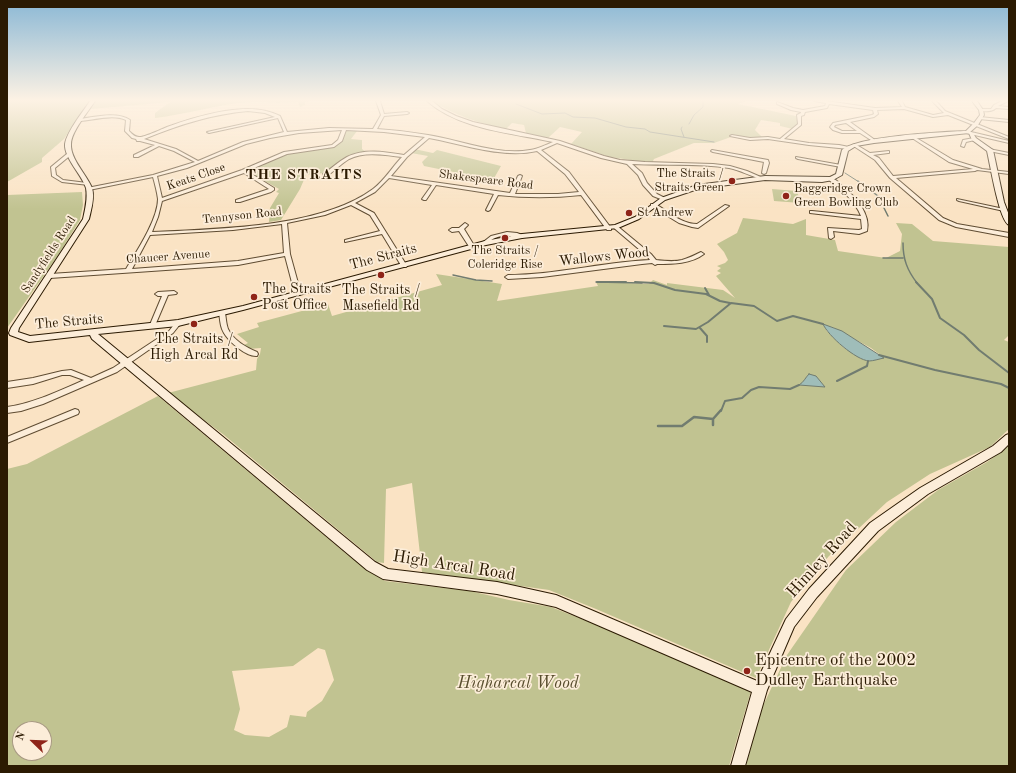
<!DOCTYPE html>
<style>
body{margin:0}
#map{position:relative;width:1016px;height:773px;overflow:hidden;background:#fae3c4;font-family:"Old Standard TT",serif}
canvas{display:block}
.frame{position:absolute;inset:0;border:8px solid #2b1a02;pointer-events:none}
.north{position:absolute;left:12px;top:721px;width:40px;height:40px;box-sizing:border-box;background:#fcedd9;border:1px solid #a89983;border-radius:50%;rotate:293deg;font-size:11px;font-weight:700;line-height:16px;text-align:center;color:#2b1a02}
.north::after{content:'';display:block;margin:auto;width:14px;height:18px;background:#8f2418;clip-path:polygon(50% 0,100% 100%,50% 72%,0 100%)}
</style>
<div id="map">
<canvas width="1016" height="773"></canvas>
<div class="frame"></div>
<div class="north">N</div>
</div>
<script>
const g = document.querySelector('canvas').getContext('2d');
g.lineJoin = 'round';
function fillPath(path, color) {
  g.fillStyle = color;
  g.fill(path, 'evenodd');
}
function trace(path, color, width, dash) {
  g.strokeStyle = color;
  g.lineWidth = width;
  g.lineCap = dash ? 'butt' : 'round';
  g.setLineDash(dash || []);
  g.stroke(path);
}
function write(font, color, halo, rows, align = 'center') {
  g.font = font + ' "Old Standard TT",serif';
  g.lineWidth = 3.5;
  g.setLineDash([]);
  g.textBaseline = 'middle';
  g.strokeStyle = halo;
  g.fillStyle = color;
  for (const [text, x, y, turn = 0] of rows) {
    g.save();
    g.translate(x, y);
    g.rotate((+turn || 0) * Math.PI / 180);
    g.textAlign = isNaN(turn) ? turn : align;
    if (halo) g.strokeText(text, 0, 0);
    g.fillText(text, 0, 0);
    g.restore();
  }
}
fillPath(new Path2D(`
 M7,101H89L64,139L42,158V162L7,182Z
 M96,101H310L305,102V105L300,107L298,102C276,104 253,101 231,104C205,108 181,115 155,118V113L170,102L91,109Z
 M432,101H748L738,104L796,116L798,124L793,129L780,126V123L761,120L755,130L762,137L752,140L731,137L714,143H694L654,159L652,163L610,157L571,144L582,132L560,127L548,138L526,133L524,125L512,123L506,129C480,123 455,116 432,101Z
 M349,130L357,131L351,139L362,140V149L366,152L358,154L324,173L306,175L300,189L281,220L269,222L270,208L279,193L276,192L279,189L247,171L287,153L334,146L345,131Z
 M414,149L433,153L437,150L501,166L493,180L424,166L422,162L428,156L411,153Z
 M772,189L797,191L801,203L774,201Z
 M82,192L83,205L80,220L57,257L7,328V195Z
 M743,218L793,224L806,219V235L835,240L838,251L886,258L900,251L902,234L896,223L912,224L933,241L1009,247V335L1004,340L1009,342V429L990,447L930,474L887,502L829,556L791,602L756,678L596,609L549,590L422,572L412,483L386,489L384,563L377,562L224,435L168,393L256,370L257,359L260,354L261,348L248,349L244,345L248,343L237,334L259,327L257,323L328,304L332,316L442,285L436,274L502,284L497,301L598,286L596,282C614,283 631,283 649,284L653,280L667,285V283L723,290L735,298L716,276L721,273L717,271L721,268L717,266L725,263L728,260L724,252L717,244L737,233ZM832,327L871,348L883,357L844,348L826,330Z
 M158,396L350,557L385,581L470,591L509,600L551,607L625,636L751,691L729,766H7V469L27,464ZM318,648L325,650L334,680L322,701L307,712L306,717L290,715L287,727L269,737L245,735L234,730L240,709L232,671L293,666ZM20,729H44V753H20Z
 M1009,446V766H746L761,710L787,655L846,570L896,522L938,490L987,462Z`), '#c1c391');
const water = new Path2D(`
 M823,324L842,331L884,358C879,359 873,361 869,361C856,360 828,336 823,324Z
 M809,374L816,376L825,387L799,385C804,382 805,378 809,374Z`);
fillPath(water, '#9fbdb9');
trace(water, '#717c70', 1);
trace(new Path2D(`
 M516,104L542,114L565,113L573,117L595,118L626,127L645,129L650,132L714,142
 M689,124L694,115L703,107V101
 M682,127L681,129L684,137
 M845,173L859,182`), '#717c70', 1);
trace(new Path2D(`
 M858,181L878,196L888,216
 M903,243C903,259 907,270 917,283
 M883,258H903
 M453,275L476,280L492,281
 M596,282L642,283`), '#717c70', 1.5);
trace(new Path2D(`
 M597,282H626
 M635,282L654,283L675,290L706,294L720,301L730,303
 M916,282L932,299L940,318L964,335L979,350L1009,373
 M705,288L709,295
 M664,326L696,329L708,322L731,303L754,306L777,321L793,316L823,324
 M700,328L707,336V342
 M879,355L935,370L1001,384L1009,388
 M837,381L867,366L868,361
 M721,411L725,401L742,398L751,390L759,387L790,389L799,385`), '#717c70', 2);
trace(new Path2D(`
 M713,419V425
 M658,426H682L694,417L713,419L721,410`), '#717c70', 2.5);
const street = new Path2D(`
 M376,101H380L384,114L407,112L409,113L407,114L384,116L377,129C394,130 411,132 428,135C460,140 498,156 530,150C538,149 545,145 553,142C512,133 460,130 427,101H432L442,109L456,116L473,122L560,141L604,156L620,160L645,162L713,164L730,166L747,171L763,178L761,179C750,176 740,170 729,168C697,163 664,166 632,164L642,173L647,183L657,194L665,198V199L663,200L653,196L643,185L638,175L627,164L601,158L557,143L541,150L569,172L611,228V230H607L581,195C553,198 526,198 498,195L490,210L488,211L486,210L494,194L436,185L426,200H424L422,199L432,185L389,178L375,192L355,203L374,213L407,266L406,267H402L382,234L345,242V240L380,231L370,215L351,205L325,215L287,223L290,254L301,294L298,296L295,294L285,256L238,265L50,278L47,276L50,274L126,269C137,251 158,219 158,199C157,192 155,184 153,177L89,190H87V188L153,175L195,162L174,151L159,146L138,157H134V155L155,145L140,141H137L136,139L132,138L125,131L126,120C113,114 94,120 81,121L79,120L80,119C94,117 117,111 130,120L129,131C132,134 135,137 139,137C143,138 162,129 167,127C194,117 238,104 266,111C271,112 276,114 280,116L287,132L329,128L373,129L381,115ZM248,111L265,113L275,117L207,132L209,133L278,118L284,132L243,142L198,161L176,149L144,139C178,125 212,114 248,111ZM342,130L338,140L332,145L284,152L242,170L162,198L157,176L187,168L246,144L270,138L299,133ZM346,130L384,132L425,137L404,155C386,152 364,148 347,157C338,162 331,169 323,174V176H327C334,171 341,164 349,159C365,151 385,155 402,157C392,167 385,180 373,189C320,228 217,229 152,232L158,217L162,201L244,173L269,189L236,200V202H240L271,192L274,190V188L247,171L287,154L334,147L342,141ZM429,138C463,144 503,159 537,151L565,174L579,192L558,194H515L522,176L520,175L518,176L510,193L391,176L407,157ZM282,224L284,253L238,261L132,269L150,235L233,230Z
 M814,101H826L875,108L902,107L898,101H902L905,107L933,115L944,113L932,101H936L945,111L1009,137V139L948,115L933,117L904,109L877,110L878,114L874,117L850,122L875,140L876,141L874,142L860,133H842L833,130L830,127L833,123L872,115L874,114L873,110L829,104L827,108L805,112L804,115L801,116V125L784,139L809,143L839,145L849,147V149L809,145L768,139L750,140L730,136L732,135L750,138L768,137L780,139L798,124L797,115L801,113V112L791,110L777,104V102L793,108L803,110L825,106L826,103ZM846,123L857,131H842L834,127L835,125Z
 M1002,101H1008L998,106L1009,107V109L996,108C992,112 984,112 979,110L981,109H991L994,105Z
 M980,117L1009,120V122L979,119L978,118Z
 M967,131L1009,141V143L966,133L965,132Z
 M913,136L953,160L982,169L1009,172V174L977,170L975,171L896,178L943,218L957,224L1009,233V237L956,227L939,220L890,178L875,160L852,145L855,144L870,153L889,151V153H888L873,155L879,158L893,176L973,169L949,162L912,138L911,137Z
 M974,138L976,139L975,140L966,142L964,147L961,146L963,140Z
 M989,149L1009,153V155L989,151Z
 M712,150L768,160L769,163L766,173L764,174L762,173L764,162L713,152L711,151Z
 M68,153L72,154L55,168L56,175L63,180L87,183L89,184V185L62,182L52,176L51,167Z
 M796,157L841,165L843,166L841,167L798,159L796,158Z
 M829,178C835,178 838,182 842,186C855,196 871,214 867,231L859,234L833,231L834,237L831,239L829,238L828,228L859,230L862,229L861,219L810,213V211H812L861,216C855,201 842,190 829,180Z
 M957,199L1004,209L1006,210L1004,211L959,201L957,200Z
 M651,204H655C668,211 681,224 697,224L725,205L729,206L698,228L692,227L679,223L651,206Z
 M465,223L468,225L464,229L475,247L474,248H470L459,231L452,232L449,230L452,228H459Z
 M616,225L651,254L656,260C665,261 674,262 682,260C689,258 695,255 701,252L704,254C691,264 673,264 657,264L655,265L652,263L642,264L542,277L508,279L505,277L508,275C556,275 602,262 650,260L647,256L614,228L613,227Z
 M507,232L517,233L525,236L522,238C513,236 503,234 495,238C490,240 488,244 483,244L482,243L491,236Z
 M174,291L177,293L176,294L168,295L154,328H150L149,327L162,296H158L155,294L158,292Z
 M222,311L225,313C226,318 226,324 228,329C233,340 247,348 257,352L258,354L257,356C246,357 226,340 222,329C220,324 220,318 219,313Z
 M178,321L181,323L173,333L117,372L43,404L21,411L7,413V407C34,403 59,391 84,380L70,375H62L33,384L7,388V382L33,378L62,371L71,370L91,378L113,368L169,331L176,322Z
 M75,409L78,410L79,412L78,414L7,443V437Z`);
const secondary = new Path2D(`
 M90,101H95C88,112 71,132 71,144C70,159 87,175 92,188C95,198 91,210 89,219L19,328L18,332L30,336L178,320L243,306L485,241L522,234L615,225L635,217L661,198L697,185L765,176L830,177L836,174L842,150C858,136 941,132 966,131L974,123L980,115L979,110L972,101H977L983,110L984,115L978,125L969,133L874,143L856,146L848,151L842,175L833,180L822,182L765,180L698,189L665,200L639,219L618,228L522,238L486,245L243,310L178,326L98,334L375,562L388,569L497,582L556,595L757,681L786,619L809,589L870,523L920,488L993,446L1006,435L1009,434V444L1001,452L928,494L878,531L817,597L794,627L767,690L745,766H731L752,692L556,607L497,594L383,579L367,570L92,339L90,335L29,342L10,335L9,333L11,328L83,219C85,210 88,198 86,188C82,175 64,158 65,144C67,131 83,112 90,101Z
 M969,133H973L976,138L993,150L1004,202L1009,215V225C999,221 990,163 987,151L972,140Z`);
trace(street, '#5f4c32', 2);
trace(secondary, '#2b1a02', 2);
fillPath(street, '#fcedd9');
fillPath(secondary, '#fcedd9');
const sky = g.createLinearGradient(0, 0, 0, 209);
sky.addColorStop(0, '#8bb8d5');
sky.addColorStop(0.48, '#fdf2e4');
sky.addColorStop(1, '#fdf2e400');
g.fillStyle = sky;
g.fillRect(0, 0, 1016, 209);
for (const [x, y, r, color] of [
 [732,181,4,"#8f2418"],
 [786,196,4,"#8f2418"],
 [629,213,4,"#8f2418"],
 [505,238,4,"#8f2418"],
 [381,275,4,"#8f2418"],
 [254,297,4,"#8f2418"],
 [194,324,4,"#8f2418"],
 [747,671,4,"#8f2418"]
]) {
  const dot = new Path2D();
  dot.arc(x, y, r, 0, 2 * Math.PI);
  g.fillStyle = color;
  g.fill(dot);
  trace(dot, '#fcedd9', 1.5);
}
write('12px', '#2b1a02', '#fcedd9', [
 ["The Straits /",724,174,"right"],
 ["Straits Green",724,188,"right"],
 ["Baggeridge Crown",794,189],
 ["Green Bowling Club",794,203],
 ["St Andrew",637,213],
 ["The Straits /",505,251,"center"],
 ["Coleridge Rise",505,265,"center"]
], 'left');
write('12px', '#2b1a02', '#fcedd9', [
 ["Keats Close",196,177,-19],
 ["Shakespeare Road",486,180,7],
 ["Tennyson Road",242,216,-6],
 ["Sandyfields Road",49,255,-57],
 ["Chaucer Avenue",168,257,-4]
]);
write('14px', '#2b1a02', '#fcedd9', [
 ["The Straits",383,257,-15],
 ["Wallows Wood",604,257,-6],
 ["The Straits",69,322,-5]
]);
write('14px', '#2b1a02', '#fcedd9', [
 ["The Straits",262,289,"left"],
 ["Post Office",262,305,"left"],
 ["The Straits /",381,290],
 ["Masefield Rd",381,306],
 ["The Straits /",194,339],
 ["High Arcal Rd",194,355]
]);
g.letterSpacing = '1px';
write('bold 15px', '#2b1a02', '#fcedd9', [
 ["THE STRAITS",304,175]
]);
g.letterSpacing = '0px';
write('17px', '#2b1a02', '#fcedd9', [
 ["Himley Road",822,560,-48],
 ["High Arcal Road",454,566,9]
]);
write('17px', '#2b1a02', '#fcedd9', [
 ["Epicentre of the 2002",755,661],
 ["Dudley Earthquake",755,681]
], 'left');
write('italic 17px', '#584d2d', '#fcedd9', [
 ["Higharcal Wood",518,684]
]);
</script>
